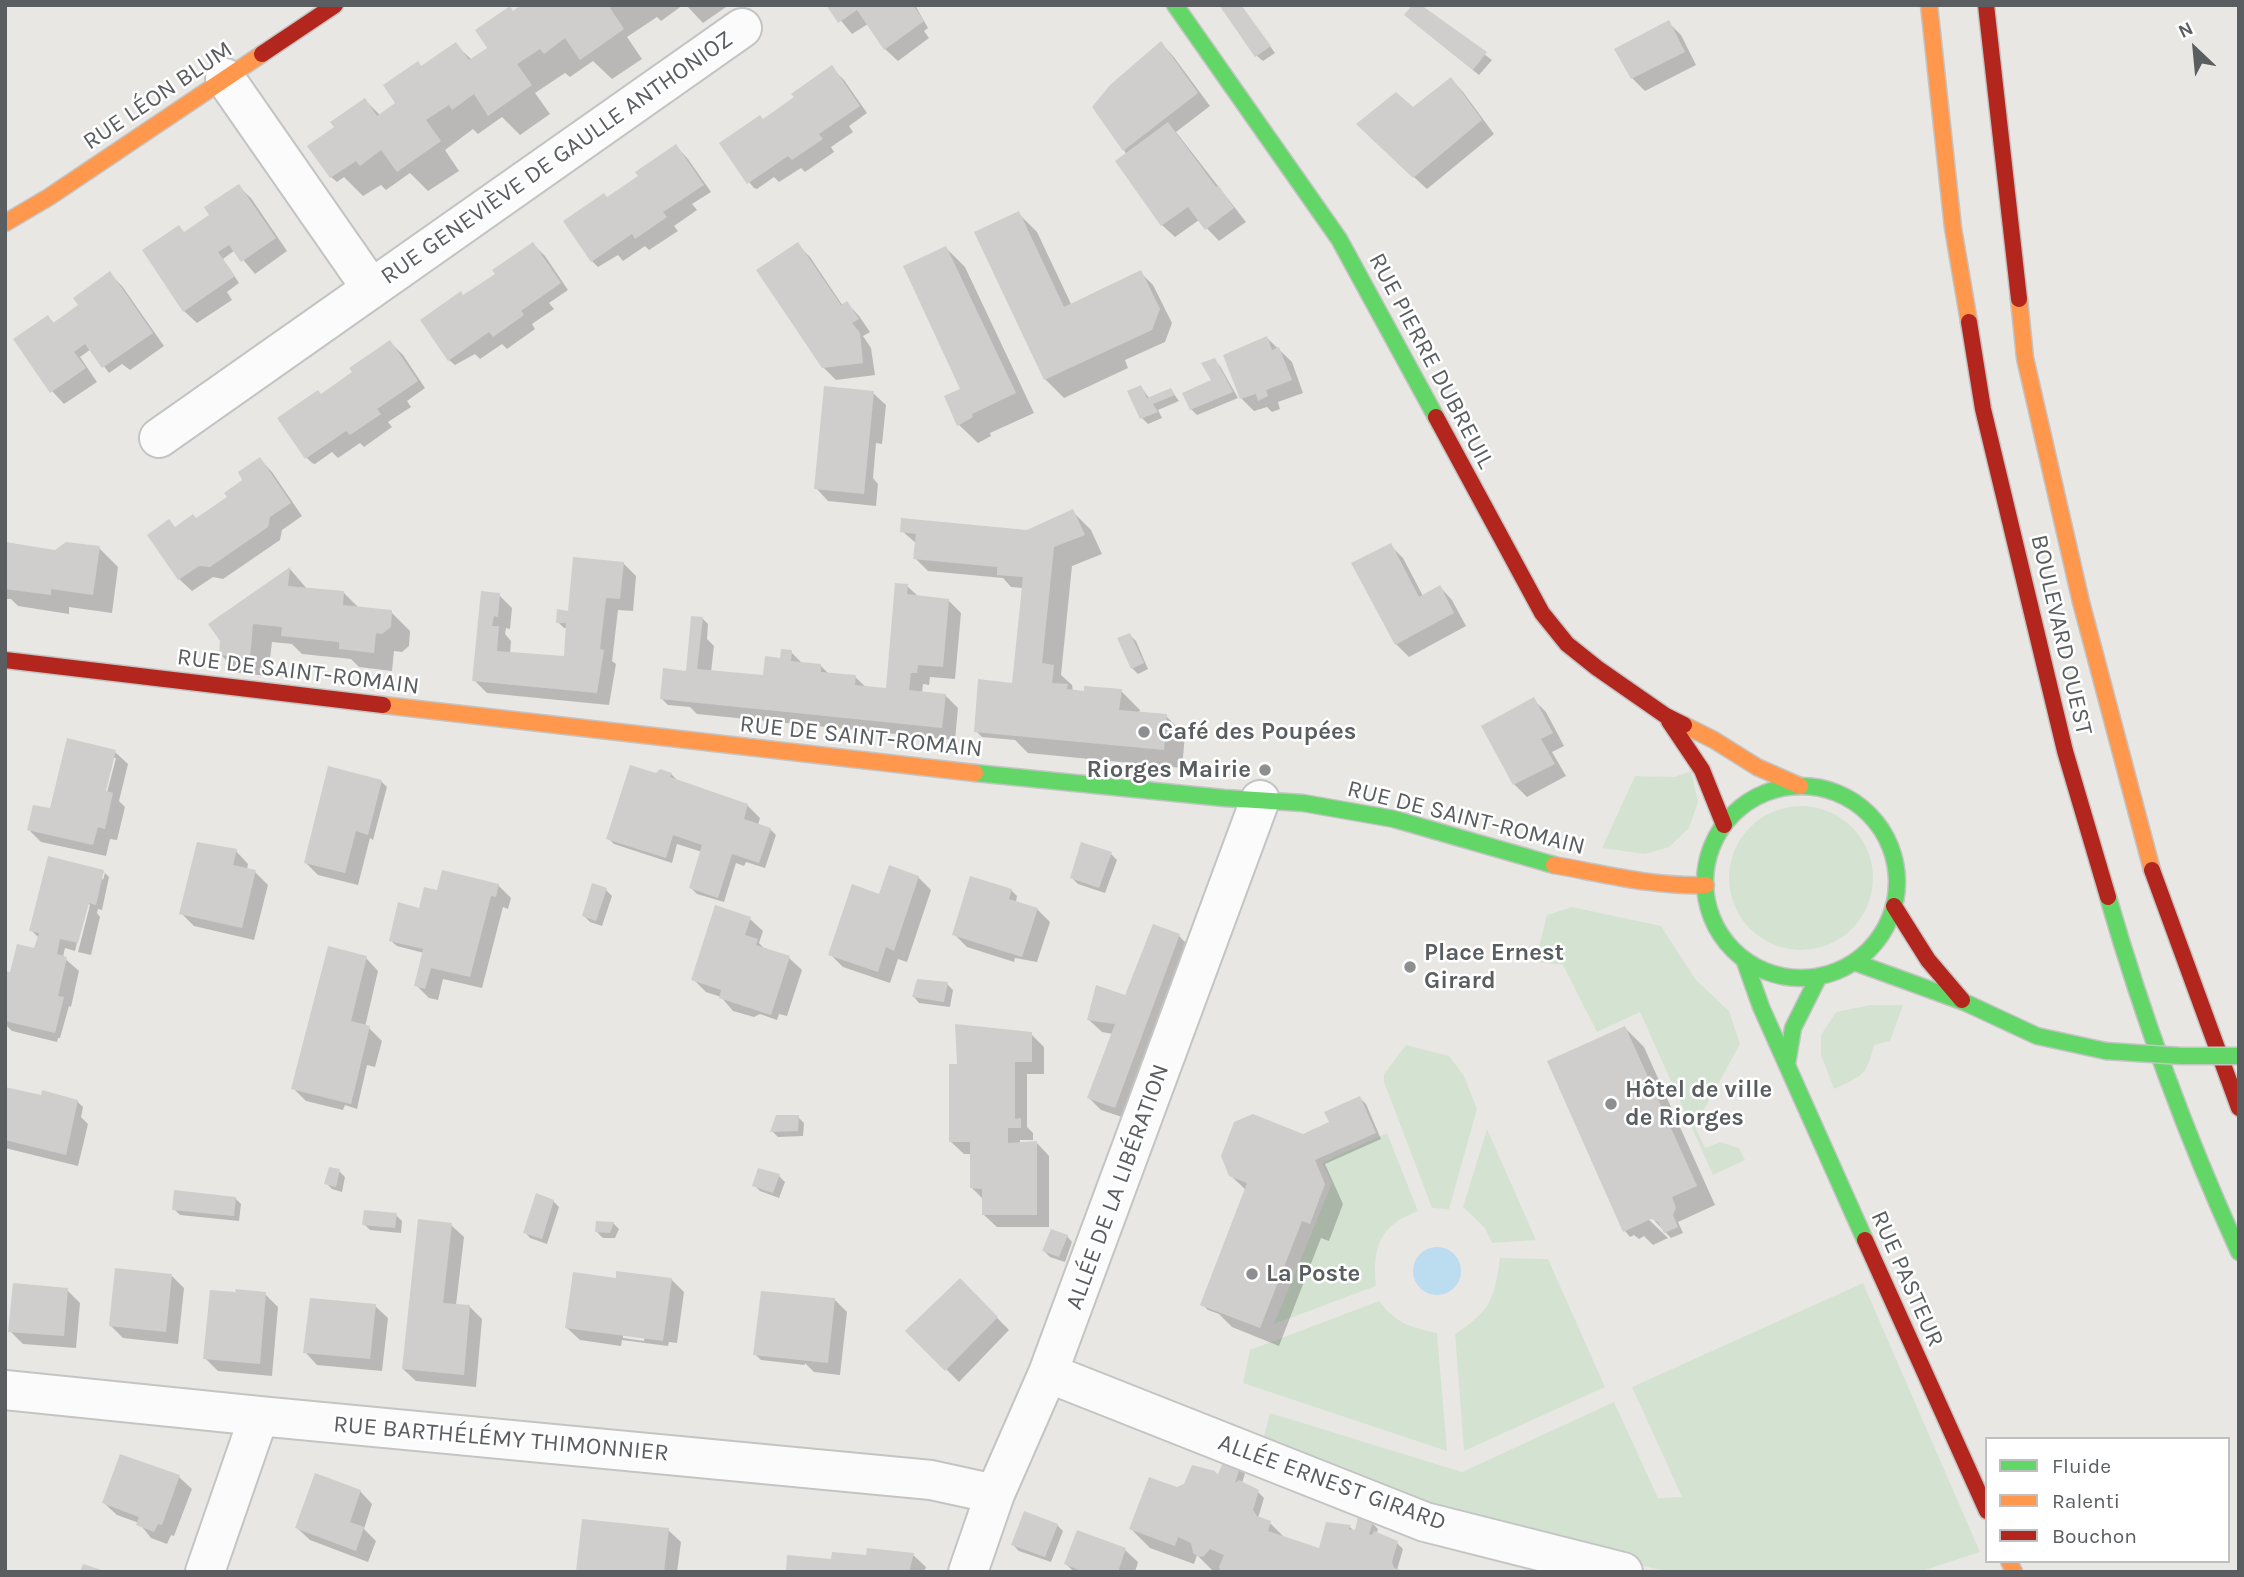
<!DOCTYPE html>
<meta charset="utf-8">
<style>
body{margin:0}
#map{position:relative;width:2244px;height:1577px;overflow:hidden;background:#e9e7e4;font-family:Karla,sans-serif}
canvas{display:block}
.frame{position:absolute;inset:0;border:7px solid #5a5e61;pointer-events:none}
.legend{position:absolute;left:1985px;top:1437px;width:245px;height:126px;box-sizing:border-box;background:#fff;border:2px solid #bdbfc0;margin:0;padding:9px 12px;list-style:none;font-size:21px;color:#5a5e61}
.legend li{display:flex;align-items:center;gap:14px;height:35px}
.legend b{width:35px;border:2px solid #bdbfc0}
.north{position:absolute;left:2160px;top:14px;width:70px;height:70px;-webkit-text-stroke:5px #fff;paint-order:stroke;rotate:334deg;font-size:19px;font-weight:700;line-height:28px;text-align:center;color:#5a5e61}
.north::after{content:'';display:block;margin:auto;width:24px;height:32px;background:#5a5e61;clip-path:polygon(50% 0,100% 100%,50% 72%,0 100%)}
</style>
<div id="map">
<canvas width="2244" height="1577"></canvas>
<div class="frame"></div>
<ul class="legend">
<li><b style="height:9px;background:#63d668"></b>Fluide</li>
<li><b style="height:9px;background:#ff974d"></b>Ralenti</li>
<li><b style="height:9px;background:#b3261e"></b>Bouchon</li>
</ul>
<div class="north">N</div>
</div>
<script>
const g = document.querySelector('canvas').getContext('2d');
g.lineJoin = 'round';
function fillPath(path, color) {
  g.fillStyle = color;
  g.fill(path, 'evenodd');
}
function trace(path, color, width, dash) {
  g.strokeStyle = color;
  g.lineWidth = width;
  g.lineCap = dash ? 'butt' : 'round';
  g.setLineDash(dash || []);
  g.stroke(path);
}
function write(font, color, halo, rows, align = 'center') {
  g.font = font + ' Karla,sans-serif';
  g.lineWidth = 5;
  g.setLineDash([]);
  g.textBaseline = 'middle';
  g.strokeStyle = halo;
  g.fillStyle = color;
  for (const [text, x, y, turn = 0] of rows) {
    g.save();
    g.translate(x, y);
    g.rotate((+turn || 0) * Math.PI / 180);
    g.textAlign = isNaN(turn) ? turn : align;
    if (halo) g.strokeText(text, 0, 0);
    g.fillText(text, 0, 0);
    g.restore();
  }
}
fillPath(new Path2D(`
 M1691,771L1698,802L1689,828L1669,847L1645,854L1602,848L1635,776L1674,777Z
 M1729 878a72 72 0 1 1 144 0a72 72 0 1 1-144 0Z
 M1572,907L1661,926L1696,980L1729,1011L1740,1044L1695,1126L1705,1148L1721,1142L1739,1148L1745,1160L1713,1175L1640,1012L1597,1032L1563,965L1535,962L1547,915Z
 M1870,1005H1903L1890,1041L1874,1045C1866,1077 1863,1075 1834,1089L1821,1055V1035L1836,1012Z
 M1406,1045L1449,1056L1464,1076L1477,1109L1449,1209L1432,1208L1384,1082V1074Z
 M1487,1129L1536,1240L1492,1243L1485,1228L1463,1207Z
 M1387,1133L1418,1211C1380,1225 1372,1247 1376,1286L1274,1324L1332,1183L1322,1163Z
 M1500,1258L1548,1259L1605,1387L1464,1451L1455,1334C1491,1310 1494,1300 1500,1258Z
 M1863,1283L1980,1552L1919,1572L1665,1571L1468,1525L1260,1451L1270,1413L1462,1472L1614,1402L1658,1498L1682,1497L1632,1387Z
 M1379,1301C1397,1324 1410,1327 1437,1333L1447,1451L1243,1383L1250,1350Z`), '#d4e3d1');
fillPath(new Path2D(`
 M1413 1271a24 24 0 1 1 48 0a24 24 0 1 1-48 0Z`), '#bcdcef');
fillPath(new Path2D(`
 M524,5H683L661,21L657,17L627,37L642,59L612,79L593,61L570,77L565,73L535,93L550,114L520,135L502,117L478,134L473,129L445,150L459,171L428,191L410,173L386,190L381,185L363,196L344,177L337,182L331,177L336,128L365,100L380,115L397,103L422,68L456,45L472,60L490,48L514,12Z
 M686,5H729L703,23Z
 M828,5H915L928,28L924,31L929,38L898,61L885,49L868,24L852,34Z
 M1241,5L1275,53L1263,61L1257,56Z
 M1418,5L1492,60L1479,75L1412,21Z
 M1668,22L1681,35L1696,65L1645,91L1632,78Z
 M1161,43L1173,56L1210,106L1176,132L1246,222L1219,241L1199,220L1175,237L1162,225L1124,150Z
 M832,68L844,80L867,113L849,126L853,132L831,147L834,152L805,172L801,168L779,182L774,177L757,189L754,188L749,182L764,120L797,98Z
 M1451,79L1463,92L1494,134L1427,189L1370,137L1413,109Z
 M676,146L688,159L711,192L692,204L697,210L674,226L678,231L649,250L645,246L623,261L618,255L598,267L592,261L607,199L641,176Z
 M238,186L251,198L287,251L255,274L235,250L223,259L239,283L227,292L232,300L197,323L184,311L185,234L212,216Z
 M1018,213L1037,232L1072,306L1140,272L1153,285L1172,323L1165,342L1125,360L1128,368L1064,398L1045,379Z
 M533,244L545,256L568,290L549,303L554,309L532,324L535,329L507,349L502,344L480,359L475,354L455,365L449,360L464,297L497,274Z
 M798,245L810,257L843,306L847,303L859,316L870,332L863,336L871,348L875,375L836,380L823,367Z
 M946,248L965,267L1034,413L990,433L991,436L978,443L959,425L963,390Z
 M110,274L122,286L164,346L130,370L122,364L109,373L91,349L80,357L97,382L64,404L52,391L48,317L55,324L81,306Z
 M1267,338L1292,362L1303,393L1278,402L1280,409L1272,412L1267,407L1254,411L1242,399L1225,356Z
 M390,342L403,355L425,388L407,401L411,407L388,422L392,427L364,447L360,443L338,458L332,452L315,464L312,463L306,457L321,396L354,373Z
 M1214,360L1220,366L1238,398L1197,415L1191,409L1214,381Z
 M1141,387L1150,399L1171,390L1179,401L1158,410L1162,418L1148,424L1142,418L1129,392Z
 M873,393L886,405L882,444L876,443L873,478L878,484L876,506L828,501L816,488Z
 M260,459L272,472L302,516L282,530L280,540L223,579L213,577L192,591L179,579L176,528L196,520L229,497Z
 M1072,511L1091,530L1102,554L1072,566L1061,675L1072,685L1073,692L1121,691L1140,710L1139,713L1166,716L1185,735L1182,768L1028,753L1015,740L982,737L976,731L1014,687L1023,588L1011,587L1003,578L928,571L915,558L917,544L902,531L1027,532Z
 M5,542L56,552L99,548L118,567L112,613L69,607V614L18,606L11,599H5Z
 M1390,545L1403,558L1423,596L1440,587L1452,600L1466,626L1409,657L1396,644Z
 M623,563L636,576L633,611L618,610L612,661L616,664L609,705L487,693L474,680L499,595L512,608L510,629L506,628L505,634L511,641L510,654L565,658L568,628H564L558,622Z
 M290,569L308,590L344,593L359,608L391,612L410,631L409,646L402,652L394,651L392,671L359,667L351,659L302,654L292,644L272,642L268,676L239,673L220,654L221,640L210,624Z
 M907,586L919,597L948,600L961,613L955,679L930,677L929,685L923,684L922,693L945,695L958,708L955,740L697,714L690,707L668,705L662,699L687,675L702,618L708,624L707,639L714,646L711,672L765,677L791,652L803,664L821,666L830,675L855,677L867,688L887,690Z
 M1130,635L1136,641L1148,669L1138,674L1132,668Z
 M1533,699L1546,712L1564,746L1552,752L1566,776L1527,797L1514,784Z
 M115,752L128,764L119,801L125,807L117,840L110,839L106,856L41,842L29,830ZM112,758H116L105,800L102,799Z
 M671,774L679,782L747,805L760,818L758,825L770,829L776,835L765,868L746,862L744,866L736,863L724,902L697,894L691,888L702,852L677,844L672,863L614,844L608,838L657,775Z
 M381,781L387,787L373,840L370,838L358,885L318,875L306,863Z
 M236,851L248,864L247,870L255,872L268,885L254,940L194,926L181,913Z
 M1111,854L1117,860L1105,893L1078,884L1072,878Z
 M103,872L105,873H102L101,877L103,880L105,873L109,877L102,910L98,909L97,913L100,917L91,955L78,952L90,905L87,902L75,951L65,948L63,957L79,971L71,1007L69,1006L60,1038H58L57,1042L12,1031L5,1024V972L9,973L40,952L39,938L31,930Z
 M918,877L931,890L907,962L898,959L890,983L843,967L830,954L880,896Z
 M498,885L511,898L508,909L503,907L482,988L443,979L438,1000L429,998L416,985L424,953L397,946L391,941L438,892Z
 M606,890L612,896L602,926L590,922L584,916Z
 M1011,890L1017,896L1016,902L1037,909L1050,922L1037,962L1015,958L1014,962L967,947L954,934Z
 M750,919L763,931L759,943L766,950L789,958L802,970L787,1016L779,1014L777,1020L760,1014L754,1017L733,1011L721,997L706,992L693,979Z
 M1179,936L1191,948L1128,1119L1101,1110L1089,1098L1113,1034L1102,1032L1089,1020L1126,997Z
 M366,958L378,971L365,1027L369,1028L382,1041L375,1067L367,1065L357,1109L345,1105L343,1110L306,1101L293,1088Z
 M947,984L953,990L950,1007L919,1003L914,997Z
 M1625,1028L1644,1047L1715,1205L1678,1222L1683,1233L1671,1238L1651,1217H1646L1668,1238L1653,1245L1644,1236L1639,1239L1634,1235L1630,1237L1625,1231Z
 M1031,1034L1044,1047V1074H1027V1127L1033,1133V1140H1020V1144L1037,1143L1049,1156V1227H997L984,1215V1200L972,1188V1154H964L951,1142L959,1066Z
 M5,1088L42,1097L77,1101L83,1107L81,1117L88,1124L78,1166L5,1148Z
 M1360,1098L1366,1104L1381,1139L1325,1164L1343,1204L1329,1241L1321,1238L1279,1346L1232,1327L1219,1314L1208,1310L1202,1304L1246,1190L1230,1175L1302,1136L1331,1123Z
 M798,1117L804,1123L803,1136L778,1137L772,1131Z
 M339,1171L345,1177L342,1192L332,1189L326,1183Z
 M779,1176L785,1182L779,1198L760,1191L754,1185Z
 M235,1198L241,1204L239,1221L180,1215L174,1209Z
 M553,1201L559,1207L547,1244L530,1238L525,1232Z
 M396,1215L402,1221L401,1233L370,1230L364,1224Z
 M613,1223L619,1229L615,1238H603L597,1232Z
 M451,1225L464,1237L456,1305L469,1306L482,1319L476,1387L416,1381L403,1369Z
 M1067,1236L1072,1242L1065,1262L1050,1257L1044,1251Z
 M172,1276L184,1288L178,1344L123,1338L111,1326Z
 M671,1279L684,1292L677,1343L669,1342L668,1346L622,1340L621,1346L580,1340L567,1328L617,1280ZM623,1334L645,1337L644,1341L623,1338Z
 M960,1280L1009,1330L959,1382L908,1331Z
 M67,1290L80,1303L76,1348L23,1344L10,1331Z
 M265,1294L278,1307L272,1376L218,1371L205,1358Z
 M834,1299L847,1312L840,1375L814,1372L805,1363V1365L761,1360L755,1354Z
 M375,1306L388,1318L382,1371L317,1365L305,1352Z
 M1239,1468L1245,1474L1242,1483L1258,1492L1264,1498L1258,1518L1270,1523L1288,1541L1325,1551L1350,1527L1356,1533L1372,1523L1378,1529L1376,1534L1397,1543L1403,1549L1397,1570L1404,1572H1214L1197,1555L1194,1564L1150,1548L1131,1529L1177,1489L1215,1472L1219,1477Z
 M179,1477L192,1489L174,1536L171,1535L167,1544L151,1538L139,1523L117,1515L104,1503Z
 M360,1491L372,1504L364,1529L376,1541L368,1562L310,1540L297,1528Z
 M1057,1525L1063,1531L1051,1562L1019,1551L1013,1545Z
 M668,1530L681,1542L677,1572L578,1570Z
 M1125,1550L1138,1562L1135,1572H1074L1066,1564Z
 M913,1555L926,1567L924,1572H788L833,1561Z`), '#0003');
fillPath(new Path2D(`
 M521,5H614L610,8L624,29L580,60L565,38L544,54L540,49L517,64L532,85L488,116L474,94L452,110L449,105L426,120L441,141L397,172L381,150L360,166L356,161L330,178L307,146L334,127L330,122L365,98L377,116L395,103L383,85L418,61L421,66L456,42L469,60L487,48L475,30L510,6L513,11Z
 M826,5H913L924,21L884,50L857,10L838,23Z
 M1219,5H1241L1271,46L1255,57Z
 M1412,5H1421L1487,52L1473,70L1404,15Z
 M1669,20L1685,52L1631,79L1614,49Z
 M1161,41L1198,93L1123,151L1092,107L1110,85Z
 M832,65L860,106L819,134L823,139L792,160L788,156L747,184L719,143L760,115L763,119L794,97L791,94Z
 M1451,77L1482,120L1413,178L1356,124L1396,92L1413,107Z
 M1168,122L1216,187L1218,185L1234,208L1205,230L1188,207L1161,226L1115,161Z
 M676,144L704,185L663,212L667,217L635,239L632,234L591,262L563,221L604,193L607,197L638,176L635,172Z
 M239,184L276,238L241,262L229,245L218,252L235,276L183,312L142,250L179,225L184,232L209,215L204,207Z
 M1019,211L1064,307L1141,270L1160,309L1152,330L1044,380L974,232Z
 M533,242L561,283L521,311L524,315L493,337L489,332L448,361L420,320L461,291L463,295L495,274L492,270Z
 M798,242L841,305L847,301L859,319L852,323L860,333L863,363L822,368L756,270Z
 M946,246L1016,393L972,414L973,417L957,426L944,396L960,389L903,266Z
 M110,271L153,333L102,368L85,344L74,352L86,368L50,393L13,339L48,315L53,323L78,305L73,298Z
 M1267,336L1272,350L1279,347L1292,380L1266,390L1268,396L1258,401L1256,394L1240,399L1223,355Z
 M390,340L418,381L377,409L381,414L350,435L346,431L305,459L277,418L318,390L321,394L352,372L349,368Z
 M1215,358L1233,392L1190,410L1182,393L1211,380L1201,363Z
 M1141,385L1147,398L1171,388L1175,395L1153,404L1158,412L1140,419L1127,391Z
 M824,386L874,391L864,494L814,489Z
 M260,457L291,503L270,517L268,527L210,567L199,566L178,580L147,535L169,519L175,527L193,514L196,518L227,497L224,493L242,480L238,472Z
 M1073,509L1085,535L1054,547L1042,663L1054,665L1052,683L1068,684L1067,689L1084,691V686L1122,689L1119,710L1167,714L1164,750L974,732L978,679L1012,683L1023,577L997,575V567L913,559L916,534L900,532L901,518L1027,530Z
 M5,542L55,550L66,542L100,546L93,595L51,589V595L5,589Z
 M1391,543L1419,597L1440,585L1454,613L1395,645L1351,563Z
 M573,557L624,562L620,599L606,598L600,649L604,650L597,693L472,681L481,591L500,593L498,617L494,616L492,626H499L497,651L564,656L566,623H556L557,609L568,611Z
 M290,567L288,586L344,591L343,605L392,610L391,627L382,634L376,633L374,653L339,649V642L281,636L282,627L253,624L250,658L219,655L220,641L208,624Z
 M895,583L908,584L907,594L949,599L943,667L918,665L917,673H911L909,690L946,694L942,728L660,699L663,668L686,671L691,616L703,617L697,669L763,675L765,656L780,658L781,649L792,650L791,661L821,664V672L856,675L855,685L886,688Z
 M1130,633L1144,663L1131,669L1117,638Z
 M1534,697L1553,733L1541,739L1555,764L1513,785L1481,726Z
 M67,738L116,750L106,791L113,793L105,829L98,827L93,845L27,830L33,805L50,808Z
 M630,765L656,773L660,769L672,773L670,777L748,804L744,819L771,828L759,863L732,854L718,898L689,888L702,845L673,835L666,858L606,839Z
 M328,766L382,780L368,835L356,831L345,873L304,863Z
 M197,842L237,849L233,865L256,870L242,928L179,914Z
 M1081,842L1112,852L1099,888L1070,878Z
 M48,856L104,870L96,905L89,903L78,943L60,939L57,954L67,957L58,996L64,997L55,1033L5,1021V971L10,972L17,944L34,948L39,933L29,931Z
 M889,865L919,876L894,951L886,947L878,972L828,955L852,884L879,894Z
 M442,870L499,884L496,897L491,896L470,977L431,968L425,989L414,986L423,949L389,941L398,902L419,908L424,887L437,890Z
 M970,876L1012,889L1009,899L1038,908L1022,957L952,935Z
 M592,883L607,888L596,921L582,916Z
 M715,905L751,917L745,935L758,939L756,945L790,956L771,1015L719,998L721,990L691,980Z
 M1153,924L1180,934L1115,1108L1087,1098L1115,1024L1087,1020L1096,985L1125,995Z
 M328,946L367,956L351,1021L370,1026L351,1104L291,1089Z
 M917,979L948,982L944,1002L912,997Z
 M955,1024L1032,1032V1062H1015V1119L1021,1118V1128H1008V1143L1037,1141V1215H982V1189L970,1188V1142H949V1064H957Z
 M1625,1026L1697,1186L1672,1197L1676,1208L1673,1215L1678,1227L1664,1233L1658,1222L1651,1219L1623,1232L1547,1061Z
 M5,1087L41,1095L42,1090L78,1100L66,1155L5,1140Z
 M1360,1096L1376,1133L1315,1160L1325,1184L1310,1224L1302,1221L1260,1328L1200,1305L1247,1183L1229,1176L1221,1156L1234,1122L1253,1114L1303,1134L1329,1122L1324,1112Z
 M776,1115H799L798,1131L770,1132Z
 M329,1167L340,1169L336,1187L324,1184Z
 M758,1168L780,1174L773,1193L752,1186Z
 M174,1190L236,1197L234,1216L172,1210Z
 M536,1193L554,1200L542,1239L523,1233Z
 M364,1210L397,1213L395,1228L362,1225Z
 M418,1219L452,1223L443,1303L470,1305L464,1375L402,1369Z
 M596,1221L614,1222L610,1233L595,1232Z
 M1051,1229L1068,1235L1059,1257L1042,1251Z
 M115,1268L172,1274L166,1332L109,1326Z
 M616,1271L672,1278L663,1341L565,1328L573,1272L616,1278Z
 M960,1278L998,1317L945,1371L905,1331Z
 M13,1283L68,1288L64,1336L8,1332Z
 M235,1289L266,1292L260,1364L203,1359L210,1290L236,1292Z
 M761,1291L835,1298L828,1363L753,1355Z
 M310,1298L376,1304L370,1359L303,1353Z
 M120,1454L180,1475L162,1525L158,1524L154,1532L136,1525L139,1517L102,1503Z
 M1224,1460L1240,1467L1235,1483L1239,1480L1259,1490L1253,1510L1257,1516L1271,1521L1268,1531L1319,1548L1326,1522L1351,1525L1349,1529L1355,1530L1358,1517L1373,1522L1369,1534L1372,1535L1374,1531L1398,1541L1392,1562L1394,1568L1407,1572H1221L1219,1567L1224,1555L1210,1549L1203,1557L1197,1556L1193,1553L1191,1543L1178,1537L1175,1546L1129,1529L1149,1477L1177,1487L1184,1484L1192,1465L1215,1471V1473L1218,1474Z
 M315,1473L361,1490L350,1522L364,1527L356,1551L295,1528Z
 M1024,1511L1058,1524L1045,1557L1011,1545Z
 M582,1519L669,1528L664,1572L576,1571Z
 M1077,1530L1126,1548L1118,1572H1084L1064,1564Z
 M867,1548L914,1553L909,1572H786L787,1555L831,1559L832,1552L866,1555Z
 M83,1564L105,1571V1572H80Z`), '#d0cecd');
const street = new Path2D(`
 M225,78L371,288
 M159,438L742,28
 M1048,1373L1425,1522L1623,1572
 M5,1390L259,1416L931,1480L995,1494
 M205,1572L259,1416
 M968,1572L995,1494L1048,1373L1260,800`);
const fast = new Path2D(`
 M1175,5L1339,239L1436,417
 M975,773L1224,798L1303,803L1394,819L1554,865
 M1705 882a96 96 0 1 1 192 0a96 96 0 1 1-192 0Z
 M2108,897C2143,1018 2187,1138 2239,1252
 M1744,959L1761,1007L1865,1240
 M1854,962L1964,1002L2037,1036L2106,1051
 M1787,1064L1793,1028L1819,976`);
const slow = new Path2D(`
 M1929,5L1953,228L1969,322
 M5,223L49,197L262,54
 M2019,299L2025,358L2081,602L2152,870
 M383,705L975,773
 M1684,725L1714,740L1757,767L1800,786
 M1554,865C1605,874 1654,887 1706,885
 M2009,1561L2014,1572`);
const jam = new Path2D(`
 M1986,5L2019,299
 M262,54L335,5
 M1969,322L1983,409L2065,751L2108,897
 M1436,417L1542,613L1567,644L1597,668L1666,716L1684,725
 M5,660L383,705
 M1669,721L1702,770L1724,825
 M2152,870L2239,1108
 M1894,906L1928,960L1962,1000
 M1865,1240L1987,1511`);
trace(street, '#c3c4c4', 42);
trace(fast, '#c3c4c3', 19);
trace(slow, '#c3c4c3', 19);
trace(jam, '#c3c4c3', 19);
trace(street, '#fcfbfb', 38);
trace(fast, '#63d668', 16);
trace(slow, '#ff974d', 16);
trace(jam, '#b3261e', 16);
const fastBridge = new Path2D(`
 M2106,1051L2181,1056H2239`);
trace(fastBridge, '#c3c4c3', 19, []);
trace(fastBridge, '#63d668', 16);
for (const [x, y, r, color] of [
 [1144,732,7,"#8c8e8f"],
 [1265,770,7,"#8c8e8f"],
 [1410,967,7,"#8c8e8f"],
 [1611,1104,7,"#8c8e8f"],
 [1252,1274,7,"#8c8e8f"]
]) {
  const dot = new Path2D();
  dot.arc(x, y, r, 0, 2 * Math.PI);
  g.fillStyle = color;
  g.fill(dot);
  trace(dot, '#fff', 2.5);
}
write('24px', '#5a5e61', '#fff', [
 ["RUE LÉON BLUM",158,96,-34],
 ["RUE GENEVIÈVE DE GAULLE ANTHONIOZ",557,158,-35],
 ["RUE PIERRE DUBREUIL",1431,361,62],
 ["BOULEVARD OUEST",2061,635,77],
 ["RUE DE SAINT-ROMAIN",298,672,7],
 ["RUE DE SAINT-ROMAIN",861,737,6],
 ["RUE DE SAINT-ROMAIN",1466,818,14],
 ["ALLÉE DE LA LIBÉRATION",1118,1187,-70],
 ["RUE PASTEUR",1907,1279,66],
 ["RUE BARTHÉLÉMY THIMONNIER",501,1439,5],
 ["ALLÉE ERNEST GIRARD",1332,1483,20]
]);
write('bold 24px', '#5a5e61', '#fff', [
 ["Café des Poupées",1158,732],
 ["Riorges Mairie",1251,770,"right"],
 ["Place Ernest",1424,953],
 ["Girard",1424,981],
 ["Hôtel de ville",1625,1090],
 ["de Riorges",1625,1118],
 ["La Poste",1266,1274]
], 'left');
</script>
